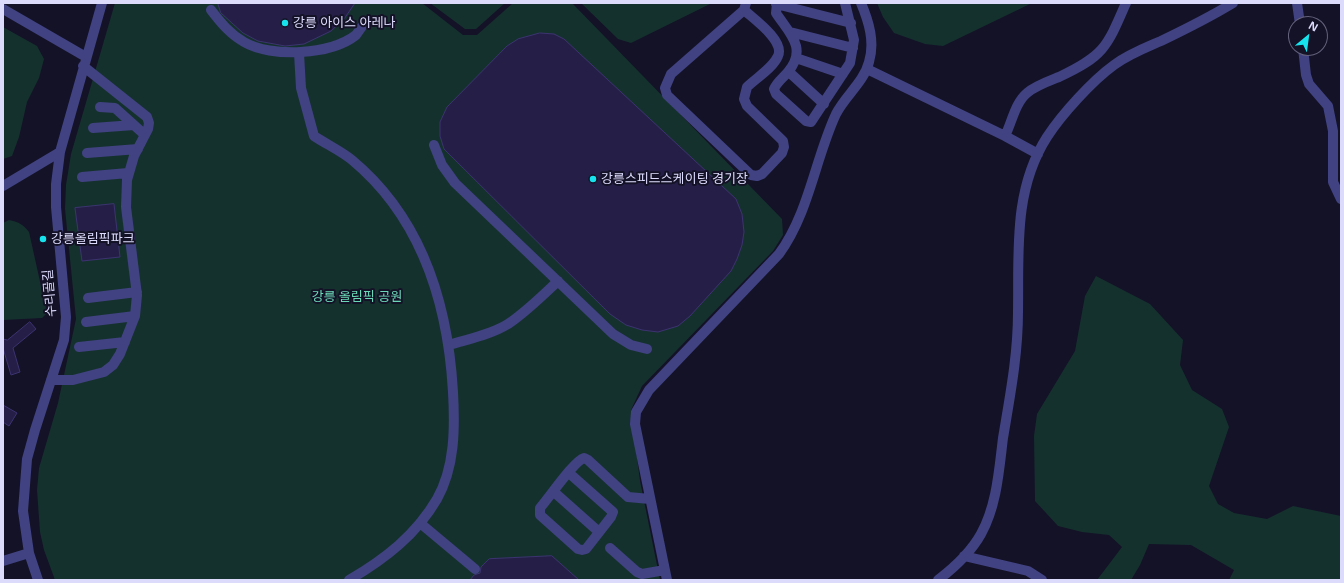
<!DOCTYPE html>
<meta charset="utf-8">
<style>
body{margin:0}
#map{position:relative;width:1344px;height:583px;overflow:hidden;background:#141227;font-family:"Noto Sans",sans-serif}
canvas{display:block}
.frame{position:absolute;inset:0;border:4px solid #dddbfc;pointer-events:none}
.north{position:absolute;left:1288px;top:16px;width:40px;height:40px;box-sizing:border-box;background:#141227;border:1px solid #64627c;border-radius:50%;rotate:29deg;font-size:11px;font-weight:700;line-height:16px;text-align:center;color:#dddbfc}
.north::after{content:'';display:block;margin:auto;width:14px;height:18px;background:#16e3ed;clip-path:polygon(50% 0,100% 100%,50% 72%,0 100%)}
</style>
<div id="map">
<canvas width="1344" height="583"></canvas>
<div class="frame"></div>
<div class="north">N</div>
</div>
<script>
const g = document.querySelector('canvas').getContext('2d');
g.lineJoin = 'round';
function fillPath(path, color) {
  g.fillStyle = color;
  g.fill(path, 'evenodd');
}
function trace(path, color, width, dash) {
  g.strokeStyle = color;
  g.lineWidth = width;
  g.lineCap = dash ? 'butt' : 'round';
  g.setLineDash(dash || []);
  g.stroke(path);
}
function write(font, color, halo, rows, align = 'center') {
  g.font = font + ' "Noto Sans","Noto Sans KR",sans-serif';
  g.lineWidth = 4;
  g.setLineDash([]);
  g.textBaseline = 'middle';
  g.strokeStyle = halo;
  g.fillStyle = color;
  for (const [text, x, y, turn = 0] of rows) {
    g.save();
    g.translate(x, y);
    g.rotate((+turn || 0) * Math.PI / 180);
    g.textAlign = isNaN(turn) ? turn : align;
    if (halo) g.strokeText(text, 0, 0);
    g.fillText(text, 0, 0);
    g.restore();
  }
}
fillPath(new Path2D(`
 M115,3H422L463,35H477L513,3H572L782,219L783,235L773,251L642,386L631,410L640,481L660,580H55L44,550L40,532L37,490L39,468L58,403L76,319L65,209L66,185L71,154Z
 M430,3H505L476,29H465Z
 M581,3H712L631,43L618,39Z
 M877,3H1032L943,46L925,44L894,33L883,17Z
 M3,27L37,46L44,59L39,78L27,102L19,137L12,156L3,159Z
 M9,220C18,222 23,224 29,232L47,313L42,318L3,320V223Z
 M1096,276L1150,304L1183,340L1180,365L1192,390L1222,409L1229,427L1209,486L1218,504L1234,513L1267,519L1293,506L1341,516V580H1229L1234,570L1191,545L1149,544L1140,565L1131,580H1097L1122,547L1109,535L1082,532L1058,526L1035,501L1034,436L1037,414L1075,351L1085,296Z`), '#15312e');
const building = new Path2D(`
 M218,3H355L344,19L331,31L304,44L285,46L258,41L243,33L221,13Z
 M540,33L554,34L564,39L736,199L742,214L744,232L742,245L737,259L731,271L690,316L678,326L658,332L642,330L626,325L610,314L444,149L440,136V122L447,107L507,46L518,39Z
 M114,204L120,257L82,261L75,208Z
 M30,322L36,329L13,348L20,372L11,375L3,348V339L7,340Z
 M3,405L17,413L9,426L3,422Z
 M552,556L579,580H470L474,575L480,573L481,567L489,559Z`);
fillPath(building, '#251f47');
trace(building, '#3c3371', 1);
trace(new Path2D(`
 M777,3L776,13C789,33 808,48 788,72C783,78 777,82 774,89L776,94L806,121L811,122L850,63L854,40L845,3
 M1297,3L1300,24
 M776,4L851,23
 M3,9L86,57
 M211,10C221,23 230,34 244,42C271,58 331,55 356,35C359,31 362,26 365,23
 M744,10C754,19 785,41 778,56C773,68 756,78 747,87L744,99L747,106L783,141L784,147L782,153L762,174L757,176L751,175L667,95L665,88L671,74L744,10L746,3
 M790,32L853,48
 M1303,48L1306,75L1309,84L1328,106L1333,131V182L1341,199
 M299,53L301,88L314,136C326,144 341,151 352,160C423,219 448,304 453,392C455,428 455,467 437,499C416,535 385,559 349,580
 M796,58L843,74
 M867,69L1005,136L1038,154
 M789,72L824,104
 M100,107L115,108L145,135
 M93,128L134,125
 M1005,136C1012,122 1015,103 1027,93C1035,86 1049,81 1059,77C1104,56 1107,47 1126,3
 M434,145L442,165L455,183L613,334L631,345L647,349
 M87,153L138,149
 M82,177L128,173
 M3,186L60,152
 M88,298L137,292
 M86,322L135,316
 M449,345C468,339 490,335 508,324C526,312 542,296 558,281
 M79,347L125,342
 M51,380H73L104,372L113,365L120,354L135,316L137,295L126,207L127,180L134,156L148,129L149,123L147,117L83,66
 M569,473L613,512L611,517L586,549L582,550L578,549L540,515V508C549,498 574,461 584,458L588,460L628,497L650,499
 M554,492L599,532
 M420,523L475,569
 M610,548L637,572L642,574L665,570
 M964,556L1028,571L1042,580
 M3,561L29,553
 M38,580L29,553L23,511L27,459L35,430L64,340L66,317L56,207V184L60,152L102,3
 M667,580L635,424L636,412L649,390L779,254C809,213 815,159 836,114C845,96 864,82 869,62C875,42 869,22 861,3
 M938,580C955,567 971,552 981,534C997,505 999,470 1003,438C1010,396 1018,355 1018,312C1019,252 1013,190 1047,137C1062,114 1092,81 1114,65C1129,54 1145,48 1161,41C1186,29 1210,17 1233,3`), '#414282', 10);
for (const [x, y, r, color] of [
 [285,23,4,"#16e3ed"],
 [593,179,4,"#16e3ed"],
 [43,239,4,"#16e3ed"]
]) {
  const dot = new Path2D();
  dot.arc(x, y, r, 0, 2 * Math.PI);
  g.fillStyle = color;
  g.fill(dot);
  trace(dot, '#141227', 1.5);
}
write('13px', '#dddbfc', '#141227', [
 ["강릉 아이스 아레나",293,23],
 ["강릉스피드스케이팅 경기장",601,179],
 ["강릉올림픽파크",51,239]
], 'left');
write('13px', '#dddbfc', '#141227', [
 ["수리골길",50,293,-95]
]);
write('13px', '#6bd8b7', '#141227', [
 ["강릉 올림픽 공원",357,297]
]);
</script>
